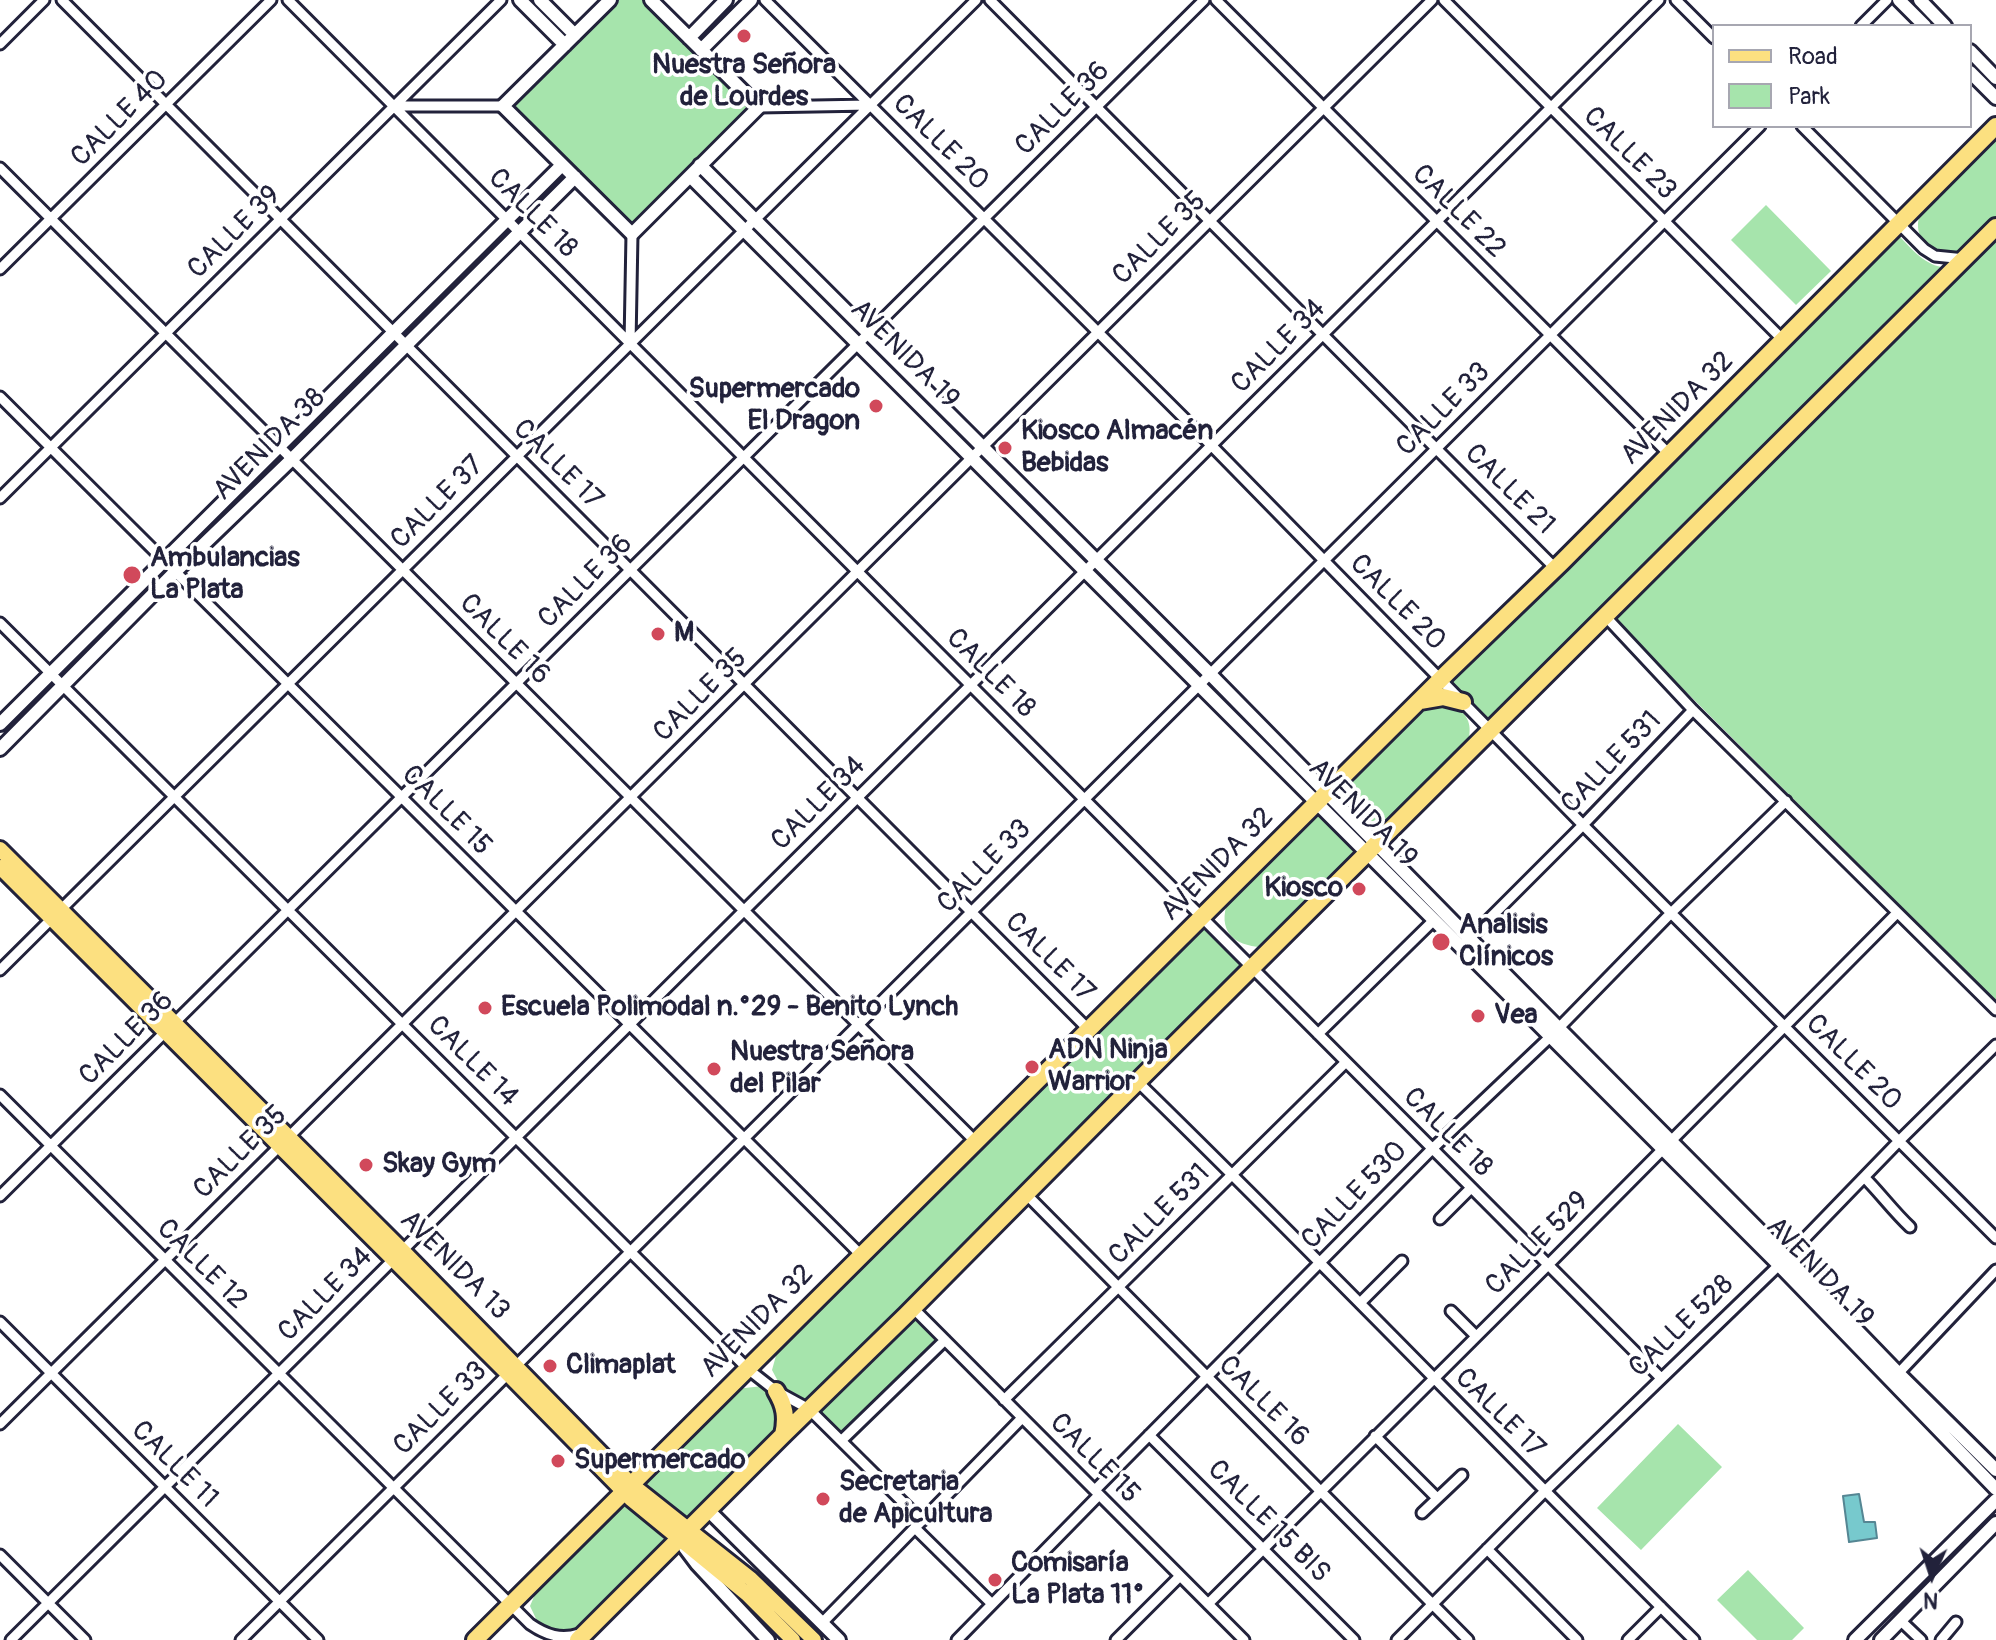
<!DOCTYPE html>
<meta charset="utf-8">
<style>
body{margin:0}
#map{position:relative;width:1996px;height:1640px;overflow:hidden;background:#fff;font-family:Pangolin,sans-serif}
canvas{display:block}
.legend{position:absolute;left:1712px;top:24px;width:260px;height:104px;box-sizing:border-box;background:#fff;border:2px solid #a7a7b1;margin:0;padding:10px 14px;list-style:none;font-size:24px;color:#22223b}
.legend li{display:flex;align-items:center;gap:16px;height:40px}
.legend b{width:40px;border:2px solid #a7a7b1}
.north{position:absolute;left:1892px;top:1536px;width:80px;height:80px;-webkit-text-stroke:6px #fff;paint-order:stroke;rotate:183deg;font-size:22px;font-weight:700;line-height:32px;text-align:center;color:#22223b}
.north::after{content:'';display:block;margin:auto;width:28px;height:36px;background:#22223b;clip-path:polygon(50% 0,100% 100%,50% 72%,0 100%)}
</style>
<div id="map">
<canvas width="1996" height="1640"></canvas>
<ul class="legend">
<li><b style="height:10px;background:#fce080"></b>Road</li>
<li><b style="height:22px;background:#a6e4ac"></b>Park</li>
</ul>
<div class="north">N</div>
</div>
<script>
const g = document.querySelector('canvas').getContext('2d');
g.lineJoin = 'round';
function fillPath(path, color) {
  g.fillStyle = color;
  g.fill(path, 'evenodd');
}
function trace(path, color, width, dash) {
  g.strokeStyle = color;
  g.lineWidth = width;
  g.lineCap = dash ? 'butt' : 'round';
  g.setLineDash(dash || []);
  g.stroke(path);
}
function write(font, color, halo, rows, align = 'center') {
  g.font = font + ' Pangolin,sans-serif';
  g.lineWidth = 7;
  g.setLineDash([]);
  g.textBaseline = 'middle';
  g.strokeStyle = halo;
  g.fillStyle = color;
  for (const [text, x, y, turn = 0] of rows) {
    g.save();
    g.translate(x, y);
    g.rotate((+turn || 0) * Math.PI / 180);
    g.textAlign = isNaN(turn) ? turn : align;
    if (halo) g.strokeText(text, 0, 0);
    g.fillText(text, 0, 0);
    g.restore();
  }
}
fillPath(new Path2D(`
 M616,0H644L748,105L747,113L635,222H627L515,111V102Z
 M1996,135V221C1986,231 1972,251 1958,254C1939,259 1917,245 1918,224C1918,218 1922,212 1925,207Z
 M1766,205L1831,271L1796,305L1731,240Z
 M1898,235C1913,250 1924,265 1946,268L1492,724L1449,681Z
 M1996,240V1001L1618,624L1617,618Z
 M1426,704H1455C1471,720 1472,725 1467,748L1376,838L1334,795Z
 M1318,813L1359,855L1262,947C1233,946 1217,930 1228,901L1314,814Z
 M1202,926L1244,969L810,1405L781,1387L772,1370L777,1352Z
 M911,1317L936,1339L843,1433L817,1411Z
 M763,1386L779,1399L780,1431L692,1521L642,1485L736,1389Z
 M1678,1424L1722,1467L1641,1550L1597,1508Z
 M625,1502L667,1542L577,1634H559L539,1625L530,1606L536,1592Z
 M1748,1570L1804,1628L1792,1640H1757L1717,1600Z`), '#a6e4ac');
const water = new Path2D(`
 M1859,1494L1864,1522H1875L1877,1538L1849,1542L1843,1496Z`);
fillPath(water, '#77c9cd');
trace(water, '#558693', 2);
const street = new Path2D(`
 M62,0L1089,1030
 M288,0L1661,1378
 M765,0L1211,445L1583,825L1996,1238
 M990,0L1555,568
 M1216,0L1669,454
 M1444,0L1783,340
 M1676,0L1714,38
 M1861,26L1887,0
 M0,44L44,0
 M394,106H503
 M759,107L870,105
 M1802,126L1924,249L1935,256L1965,259
 M0,168L976,1142
 M0,269L271,0
 M630,344L632,234
 M0,397L862,1256
 M0,498L501,0
 M1606,617L1693,710L1996,1010
 M0,623L748,1369L776,1391L809,1409L922,1521
 M1466,942L1583,825L1693,710
 M0,970L976,0
 M1318,1034L1433,921
 M1138,1082C1326,1265 1507,1455 1694,1640
 M0,1095L530,1624C546,1635 561,1640 579,1634
 M1864,1177C1880,1193 1893,1211 1910,1227
 M1027,1195L1468,1640
 M0,1196L1204,0
 M1440,1219L1471,1188
 M1360,1303L1402,1261
 M913,1308L1244,1640
 M1451,1311L1476,1336
 M0,1322L318,1640
 M1894,1378L1996,1270
 M1004,1400L1346,1062
 M0,1424L1432,0
 M1149,1435L1354,1640
 M1375,1436L1437,1498
 M842,1440L945,1340
 M1095,1490L1432,1149L1550,1037L1671,913L1786,801
 M1422,1513L1462,1475
 M915,1528L992,1604
 M1487,1549L1577,1640
 M0,1555L85,1640
 M1208,1604L1548,1265L1897,913
 M1901,1621L1921,1640
 M822,1623L1022,1418
 M11,1640L1659,0
 M241,1640L1760,126
 M957,1640L1099,1495
 M1116,1640L1180,1576
 M1397,1640L1544,1492L1779,1265L1899,1141L1996,1045
 M1628,1640L1661,1607
 M1941,1640L1956,1622`);
const secondary = new Path2D(`
 M520,0L565,45
 M540,0L575,35
 M610,0L503,106L632,234L759,107L651,0
 M1899,0L1925,26
 M1920,0L1945,26
 M689,38L726,0
 M701,50L751,0
 M1970,51L1996,78
 M1970,72L1996,98
 M700,165L1210,674L1470,939L1786,1257L1899,1374L1996,1470
 M690,176L1779,1265L1996,1489
 M0,724L562,165
 M0,749L175,572L292,459L575,177
 M708,1510L839,1640
 M685,1548L697,1564L768,1640
 M1855,1640L1996,1500
 M1881,1640L1996,1523`);
const primary = new Path2D(`
 M0,849L402,1250L631,1484L751,1579L814,1640
 M0,867L508,1374L631,1499L747,1594L793,1640`);
const highway = new Path2D(`
 M1420,701L1443,697L1463,702
 M776,1391C785,1406 787,1417 783,1435
 M475,1640L1447,673L1562,562L1996,126
 M578,1640L783,1435L906,1315L1125,1094L1996,227`);
trace(street, '#22223b', 15);
trace(secondary, '#22223b', 18);
trace(primary, '#22223b', 20);
trace(highway, '#22223b', 22);
trace(street, '#fff', 9);
trace(secondary, '#fff', 12);
trace(primary, '#fce080', 14);
trace(highway, '#fce080', 16);
for (const [x, y, r, color] of [
 [744,36,8,"#d1495b"],
 [876,406,8,"#d1495b"],
 [1005,448,8,"#d1495b"],
 [132,575,10,"#d1495b"],
 [658,634,8,"#d1495b"],
 [1359,889,8,"#d1495b"],
 [1441,942,10,"#d1495b"],
 [485,1008,8,"#d1495b"],
 [1478,1016,8,"#d1495b"],
 [1032,1067,8,"#d1495b"],
 [714,1069,8,"#d1495b"],
 [366,1165,8,"#d1495b"],
 [550,1366,8,"#d1495b"],
 [558,1461,8,"#d1495b"],
 [823,1499,8,"#d1495b"],
 [995,1580,8,"#d1495b"]
]) {
  const dot = new Path2D();
  dot.arc(x, y, r, 0, 2 * Math.PI);
  g.fillStyle = color;
  g.fill(dot);
  trace(dot, '#fff', 3);
}
write('bold 28px', '#22223b', '#fff', [
 ["Nuestra Señora",744,66,"center"],
 ["de Lourdes",744,98,"center"],
 ["Supermercado",860,390,"right"],
 ["El Dragon",860,422,"right"],
 ["Kiosco Almacén",1021,432],
 ["Bebidas",1021,464],
 ["Ambulancias",150,559],
 ["La Plata",150,591],
 ["M",674,634],
 ["Kiosco",1343,889,"right"],
 ["Analisis",1459,926],
 ["Clínicos",1459,958],
 ["Escuela Polimodal n.°29 - Benito Lynch",501,1008],
 ["Vea",1494,1016],
 ["ADN Ninja",1048,1051],
 ["Warrior",1048,1083],
 ["Nuestra Señora",730,1053],
 ["del Pilar",730,1085],
 ["Skay Gym",382,1165],
 ["Climaplat",566,1366],
 ["Supermercado",574,1461],
 ["Secretaria",839,1483],
 ["de Apicultura",839,1515],
 ["Comisaría",1011,1564],
 ["La Plata 11°",1011,1596]
], 'left');
write('28px', '#22223b', '#fff', [
 ["CALLE 36",1063,109,-45],
 ["CALLE 40",120,119,-45],
 ["CALLE 20",940,143,45],
 ["CALLE 23",1629,154,45],
 ["CALLE 22",1458,212,45],
 ["CALLE 18",532,214,45],
 ["CALLE 39",235,233,-45],
 ["CALLE 35",1160,239,-45],
 ["CALLE 34",1279,347,-45],
 ["AVENIDA 19",904,355,45],
 ["AVENIDA 32",1678,409,-45],
 ["CALLE 33",1444,410,-45],
 ["AVENIDA 38",270,445,-45],
 ["CALLE 17",557,465,45],
 ["CALLE 21",1509,490,45],
 ["CALLE 37",438,503,-45],
 ["CALLE 36",586,582,-45],
 ["CALLE 20",1397,603,45],
 ["CALLE 16",504,640,45],
 ["CALLE 18",990,674,45],
 ["CALLE 35",701,696,-45],
 ["CALLE 531",1612,763,-46],
 ["CALLE 34",819,804,-45],
 ["CALLE 15",446,811,45],
 ["AVENIDA 19",1362,814,45],
 ["AVENIDA 32",1218,865,-45],
 ["CALLE 33",985,867,-45],
 ["CALLE 17",1049,958,45],
 ["CALLE 36",127,1039,-45],
 ["CALLE 14",472,1062,45],
 ["CALLE 20",1853,1063,45],
 ["CALLE 18",1447,1133,45],
 ["CALLE 35",241,1153,-45],
 ["CALLE 530",1355,1196,-46],
 ["CALLE 531",1160,1215,-45],
 ["CALLE 529",1538,1244,-45],
 ["CALLE 12",201,1265,45],
 ["AVENIDA 13",454,1266,45],
 ["AVENIDA 19",1819,1273,46],
 ["CALLE 34",326,1295,-45],
 ["AVENIDA 32",758,1322,-45],
 ["CALLE 528",1682,1327,-44],
 ["CALLE 16",1263,1402,45],
 ["CALLE 33",441,1409,-45],
 ["CALLE 17",1499,1414,45],
 ["CALLE 15",1094,1459,45],
 ["CALLE 11",174,1465,45],
 ["CALLE 15 BIS",1268,1522,45]
]);
</script>
